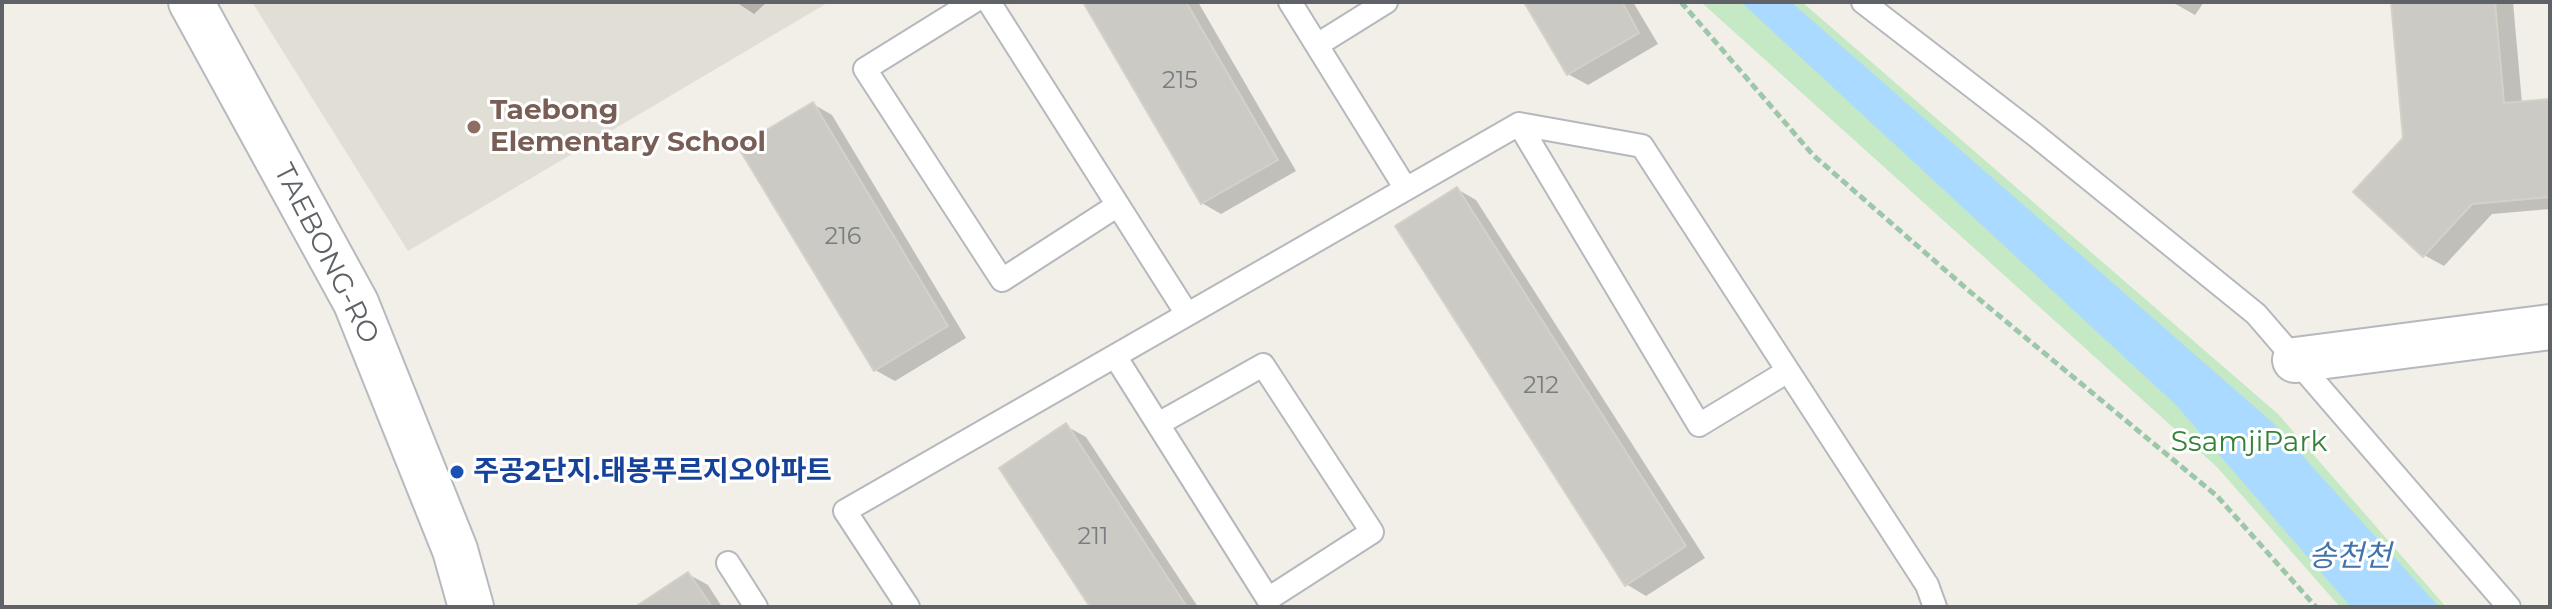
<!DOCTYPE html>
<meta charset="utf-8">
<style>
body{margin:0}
#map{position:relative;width:2552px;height:609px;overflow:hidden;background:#f1efe8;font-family:Montserrat,sans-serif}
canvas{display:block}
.frame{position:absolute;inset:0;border:4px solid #5f6368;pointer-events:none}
</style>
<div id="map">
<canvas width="2552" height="609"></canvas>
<div class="frame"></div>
</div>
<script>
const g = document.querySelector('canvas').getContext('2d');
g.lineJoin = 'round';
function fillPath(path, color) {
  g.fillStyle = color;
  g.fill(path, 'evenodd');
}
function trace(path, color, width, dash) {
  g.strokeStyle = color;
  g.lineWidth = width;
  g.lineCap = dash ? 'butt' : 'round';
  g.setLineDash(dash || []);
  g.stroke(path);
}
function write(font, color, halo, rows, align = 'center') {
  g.font = font + ' Montserrat,"Noto Sans KR",sans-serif';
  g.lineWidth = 6;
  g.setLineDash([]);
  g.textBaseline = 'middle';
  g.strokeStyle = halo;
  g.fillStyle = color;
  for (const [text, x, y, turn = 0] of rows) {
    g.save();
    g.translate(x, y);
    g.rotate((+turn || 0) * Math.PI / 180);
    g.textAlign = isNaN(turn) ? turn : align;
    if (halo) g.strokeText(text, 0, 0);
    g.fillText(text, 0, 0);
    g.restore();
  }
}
fillPath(new Path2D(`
 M252,2H829L408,251Z`), '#e1ded6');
fillPath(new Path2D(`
 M1701,2H1802L2278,414L2446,607H2340L2217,467Z`), '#c5e8c5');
fillPath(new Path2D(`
 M1741,2H1791L2272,422L2439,607H2351L2176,405Z`), '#aadaff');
fillPath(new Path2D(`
 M736,2H767L754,14Z
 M1085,2H1198L1296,171L1221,214L1202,203Z
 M1526,2H1633L1658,44L1588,85L1568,74Z
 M2172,2H2204L2195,15Z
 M2393,2H2513L2522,103L2550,101V209L2492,214L2444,266L2424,255L2405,139Z
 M813,104L832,115L966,338L895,381L875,370Z
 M1457,189L1476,200L1705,558L1646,596L1626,584Z
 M1066,426L1086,437L1198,607H1092Z
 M688,574L708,585L722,607H639Z`), '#0003');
const building = new Path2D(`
 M1083,2H1186L1278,160L1201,204Z
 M1524,2H1622L1639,33L1567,75Z
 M2391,2H2495L2504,103L2550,99V197L2472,204L2423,257L2353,192L2403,138Z
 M813,102L948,326L874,371L738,147Z
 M1457,187L1686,546L1625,586L1395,226Z
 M1066,423L1187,607H1090L999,468Z
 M688,572L712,607H635Z`);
fillPath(building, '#cccac5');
trace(building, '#d6d1c6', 2);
const service = new Path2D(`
 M973,2L865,69L1002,280L1118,205
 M989,2L1187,314
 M1290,2L1406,189
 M1863,2L2034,134L2256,314L2509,607
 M1317,45L1386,2
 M1519,124L1699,425L1788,371
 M1115,356L1268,599L1372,532L1263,365L1158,424
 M728,563L756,607
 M908,607L845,511L1519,124L1642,146L1927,585L1935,607`);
const minor = new Path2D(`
 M2295,360L2550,327`);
const secondary = new Path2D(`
 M191,2L356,303L455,550L471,607`);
trace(service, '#b5b8bc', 26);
trace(minor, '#b5b8bc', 48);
trace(secondary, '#b6babf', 48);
trace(new Path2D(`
 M1681,2L1813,155L1968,290L2217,496L2316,607`), '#9cc7a9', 5, [8, 4]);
trace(service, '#fff', 22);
trace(minor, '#fff', 44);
trace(secondary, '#fff', 44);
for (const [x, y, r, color] of [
 [474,127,8,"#8d6e63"],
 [457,472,8,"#1a4fb4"]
]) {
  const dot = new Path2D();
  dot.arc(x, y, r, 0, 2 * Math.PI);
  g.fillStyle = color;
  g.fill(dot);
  trace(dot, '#fff', 3);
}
write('24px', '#7a7d7f', null, [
 ["215",1180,81],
 ["216",843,237],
 ["212",1541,386],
 ["211",1093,537]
]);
write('bold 28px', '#785e54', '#fff', [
 ["Taebong",490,111],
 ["Elementary School",490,143]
], 'left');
write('28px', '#5f6368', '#fff', [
 ["TAEBONG-RO",326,254,63]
]);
write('28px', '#348238', '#fff', [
 ["SsamjiPark",2249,443]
]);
write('bold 28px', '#164399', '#fff', [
 ["주공2단지.태봉푸르지오아파트",473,472]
], 'left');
write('italic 30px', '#4174aa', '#fff', [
 ["송천천",2350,557]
]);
</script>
